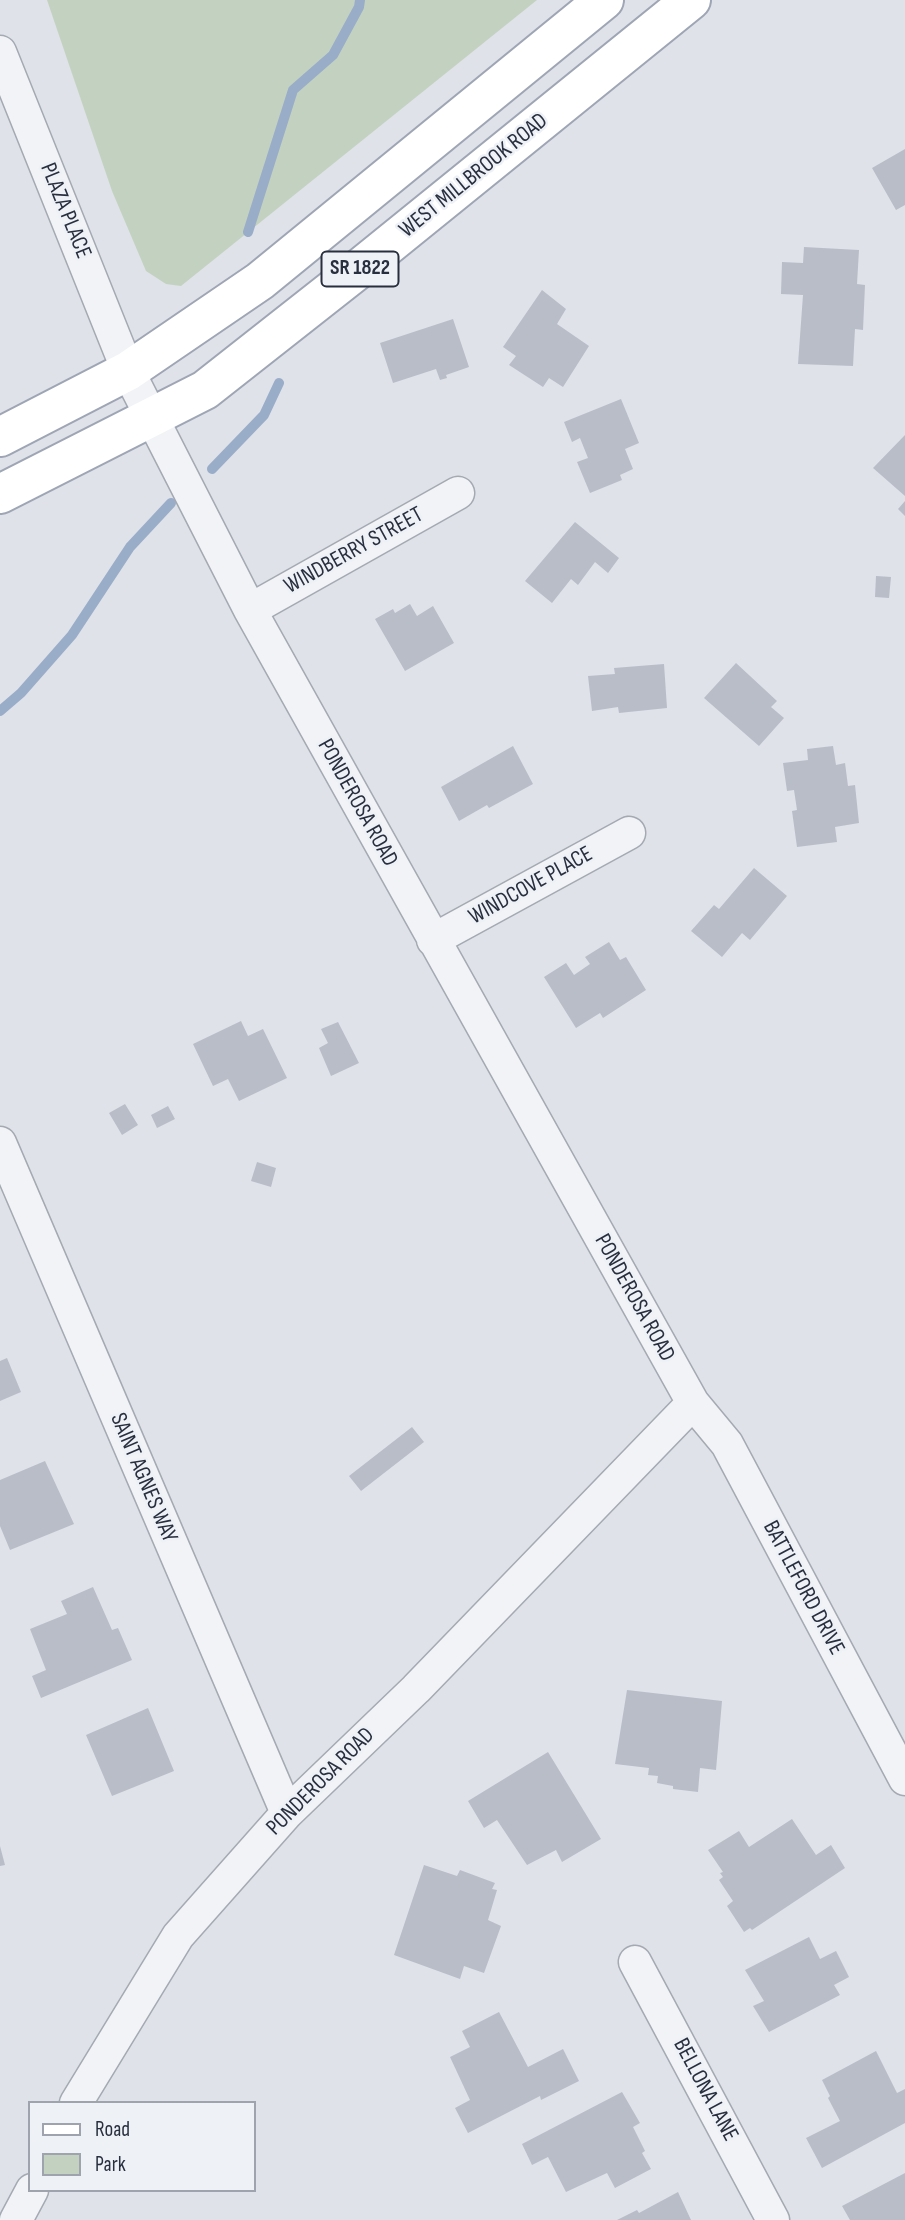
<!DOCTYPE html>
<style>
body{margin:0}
#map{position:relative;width:905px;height:2220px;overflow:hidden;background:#dfe2e8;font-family:"Sofia Sans Condensed",sans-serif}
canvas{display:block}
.legend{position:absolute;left:28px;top:2101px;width:228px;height:91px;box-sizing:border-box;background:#eef1f6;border:2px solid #9fa3ad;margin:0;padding:9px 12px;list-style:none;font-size:21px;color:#282f3f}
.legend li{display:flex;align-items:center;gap:14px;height:35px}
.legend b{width:35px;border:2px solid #9fa3ad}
</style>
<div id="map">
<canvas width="905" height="2220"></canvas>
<ul class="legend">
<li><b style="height:9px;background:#fff"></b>Road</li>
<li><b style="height:19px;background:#c3d2c0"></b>Park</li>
</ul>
</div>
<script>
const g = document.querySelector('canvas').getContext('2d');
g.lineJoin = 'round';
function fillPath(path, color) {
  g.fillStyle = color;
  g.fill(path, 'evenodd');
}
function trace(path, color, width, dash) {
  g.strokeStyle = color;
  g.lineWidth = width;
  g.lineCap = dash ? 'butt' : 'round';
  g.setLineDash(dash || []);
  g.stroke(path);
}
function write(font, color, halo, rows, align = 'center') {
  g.font = font + ' "Sofia Sans Condensed",sans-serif';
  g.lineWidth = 5;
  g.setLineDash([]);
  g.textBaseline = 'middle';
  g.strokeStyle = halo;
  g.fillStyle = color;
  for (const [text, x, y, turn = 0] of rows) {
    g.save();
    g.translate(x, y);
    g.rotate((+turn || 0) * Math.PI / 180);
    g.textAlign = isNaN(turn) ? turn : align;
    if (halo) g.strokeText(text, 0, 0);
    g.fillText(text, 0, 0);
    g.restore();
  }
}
fillPath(new Path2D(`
 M47,0H537L181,286L166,284L146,271L112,191Z`), '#c3d2c0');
trace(new Path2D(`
 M248,232L293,90L333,55L359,7L360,0
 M212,469L264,415L279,383
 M0,711L21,693L72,635L130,547L171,503`), '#99adc9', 10);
fillPath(new Path2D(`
 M905,149V205L896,210L872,168Z
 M804,247L859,250L857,284L865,285L863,330L855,329L853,366L798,364L803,295L781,294L782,262L803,263Z
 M542,290L566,309L557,324L589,346L563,387L549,378L543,387L509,365L516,356L503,347Z
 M453,319L469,367L446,375L447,378L440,380L436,369L393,383L380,343Z
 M621,399L639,443L625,449L633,469L620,475L622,480L590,493L577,462L588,458L580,438L572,442L564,422Z
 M905,435V496L873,468Z
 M905,501V516L898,509Z
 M575,522L619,558L608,573L595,562L578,585L571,579L552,603L525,581Z
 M876,576L891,577L889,598L875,597Z
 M410,604L417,616L433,606L454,643L405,671L375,619L393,609L395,613Z
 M736,663L777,701L771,707L784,718L759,746L704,698Z
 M664,664L667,708L619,713L618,707L592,711L588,676L615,674L614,668Z
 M513,746L533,784L489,808L487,805L459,821L441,787Z
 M833,746L836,765L845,763L848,786L855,785L859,823L835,827L837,842L797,847L792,811L797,810L794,790L787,791L783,763L808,760L807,749Z
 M754,868L787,896L750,940L742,933L722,957L691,931L714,905L719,909Z
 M609,942L620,960L626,957L646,990L603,1018L600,1013L576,1028L544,977L566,963L574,975L590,964L585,957Z
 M241,1021L248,1036L263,1029L287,1078L239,1101L228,1079L213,1086L193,1044Z
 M338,1022L359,1063L331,1076L319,1048L328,1043L321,1029Z
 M125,1104L138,1125L122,1135L109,1113Z
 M168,1106L175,1119L157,1128L151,1115Z
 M257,1162L276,1168L271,1187L251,1181Z
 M7,1358L21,1392L0,1401V1361Z
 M412,1427L424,1442L361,1491L349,1476Z
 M45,1461L74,1524L10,1550L0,1526V1480Z
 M93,1587L112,1630L118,1628L132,1660L41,1698L32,1676L46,1670L30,1629L67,1614L61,1601Z
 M627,1690L722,1701L716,1770L700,1768L698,1792L673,1789V1786L657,1783L658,1776L648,1775L649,1768L615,1764Z
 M148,1708L174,1771L112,1796L86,1735Z
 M548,1752L601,1839L562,1862L556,1850L527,1865L497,1820L484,1828L468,1801Z
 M792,1819L816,1855L831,1845L845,1868L752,1930L750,1928L744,1932L727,1906L733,1901L719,1880L723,1877L720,1873L723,1872L708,1850L739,1831L749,1847Z
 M0,1846L5,1865L0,1866Z
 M424,1865L457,1876L460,1870L495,1883L492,1889L497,1890L488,1920L501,1926L484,1973L464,1966L460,1979L394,1955Z
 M809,1937L820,1959L836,1951L849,1977L834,1985L840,1995L769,2032L753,2006L764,2001L745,1970Z
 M499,2012L528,2067L563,2049L579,2081L541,2100L540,2096L468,2133L455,2108L470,2100L450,2057L470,2047L462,2031Z
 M876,2051L897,2093L905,2089V2123L822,2168L806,2138L840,2121L828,2098L830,2096L822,2080Z
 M622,2092L640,2123L633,2127L645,2151L642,2153L651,2169L615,2188L607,2173L566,2192L548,2157L532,2165L522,2144Z
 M905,2173V2220H850L842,2206Z
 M678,2192L691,2220H617L637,2210L639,2213Z`), '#b9bdc8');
const minor = new Path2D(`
 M0,52L128,371L250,610L693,1403L727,1444L905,1779
 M250,610L458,493
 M433,940L629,833
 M0,1143L287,1813
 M635,1962L773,2220
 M76,2103L178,1936L287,1813L416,1689L693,1403
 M16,2220L32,2190`);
const major = new Path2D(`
 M0,437L128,371L260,281L604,0
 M0,494L205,390L360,268L691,0`);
trace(minor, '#a4a9b2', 35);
trace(major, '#9ea5b4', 42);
trace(minor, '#f1f3f6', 32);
trace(major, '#fff', 38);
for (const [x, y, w] of [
 [360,269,77]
]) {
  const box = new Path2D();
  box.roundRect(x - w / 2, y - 17.5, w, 35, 5);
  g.fillStyle = '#eef1f6';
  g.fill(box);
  trace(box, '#282f3f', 2);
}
write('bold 21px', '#282f3f', null, [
 ["SR 1822",360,269]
]);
write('23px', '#282f3f', '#eef1f6', [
 ["WEST MILLBROOK ROAD",474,176,-39],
 ["PLAZA PLACE",65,211,68],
 ["WINDBERRY STREET",354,551,-29],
 ["PONDEROSA ROAD",357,803,61],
 ["WINDCOVE PLACE",531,886,-29],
 ["PONDEROSA ROAD",634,1298,61],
 ["SAINT AGNES WAY",143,1478,67],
 ["BATTLEFORD DRIVE",803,1588,62],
 ["PONDEROSA ROAD",321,1782,-45],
 ["BELLONA LANE",705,2090,62]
]);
</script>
